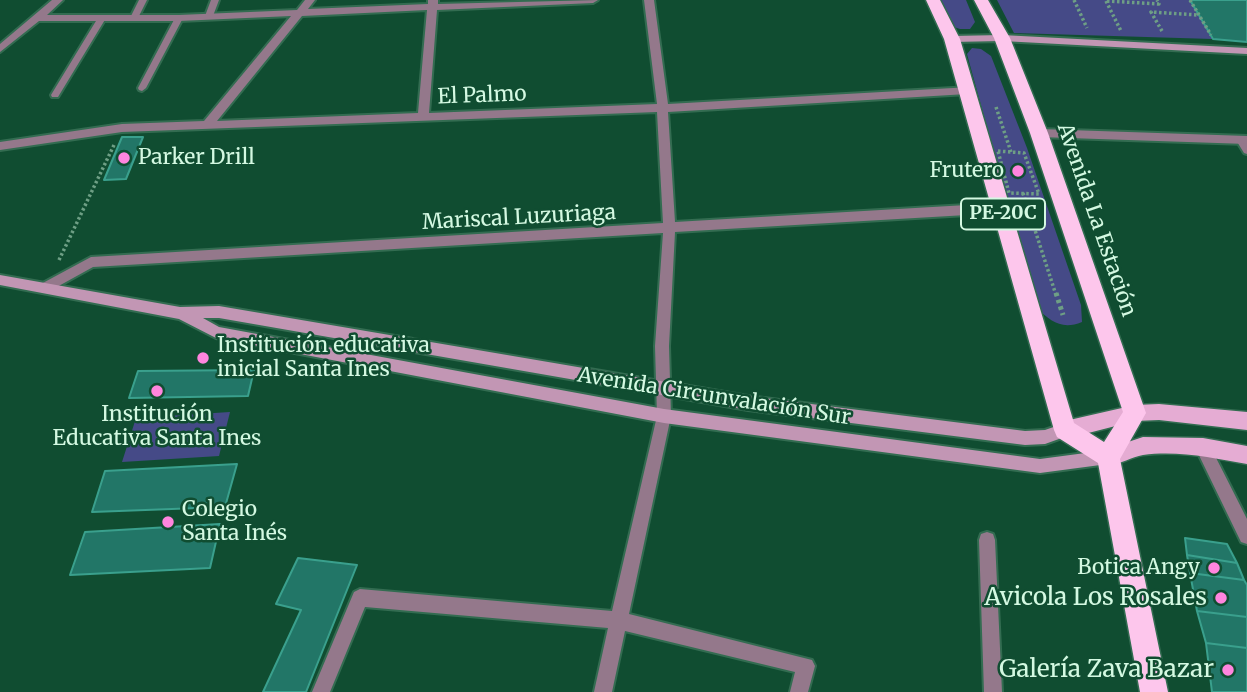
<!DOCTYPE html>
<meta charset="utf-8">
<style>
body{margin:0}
canvas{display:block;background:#104d31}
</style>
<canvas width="1247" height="692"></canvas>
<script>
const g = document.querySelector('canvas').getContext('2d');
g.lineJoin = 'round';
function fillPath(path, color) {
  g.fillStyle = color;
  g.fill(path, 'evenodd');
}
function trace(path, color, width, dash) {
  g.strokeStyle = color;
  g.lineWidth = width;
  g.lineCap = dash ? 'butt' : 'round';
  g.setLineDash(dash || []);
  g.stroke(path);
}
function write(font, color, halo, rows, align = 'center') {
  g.font = font + ' Merriweather,serif';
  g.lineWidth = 5;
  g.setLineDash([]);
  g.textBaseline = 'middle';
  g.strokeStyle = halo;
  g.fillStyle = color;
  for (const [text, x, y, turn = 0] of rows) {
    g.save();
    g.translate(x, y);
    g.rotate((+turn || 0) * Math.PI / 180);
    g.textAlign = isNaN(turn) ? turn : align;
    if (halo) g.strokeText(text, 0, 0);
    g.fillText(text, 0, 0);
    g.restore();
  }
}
fillPath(new Path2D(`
 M938,0H966L975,22L970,29H960L948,25Z
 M997,0H1190L1213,39L1014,33Z
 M972,48L981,49L991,56L1027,148L1081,305L1082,322C1062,330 1051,322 1036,307L967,54Z
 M230,412L219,456L122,462L136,418Z`), '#454a87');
const building = new Path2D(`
 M1190,0H1247V42L1213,39Z
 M122,137H143L126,179L104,180Z
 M254,370L248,396L129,398L138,371Z
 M237,464L225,507L92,512L105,471Z
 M220,524L210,568L70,575L85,532Z
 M1185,538L1227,544L1237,563L1187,555Z
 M1187,555L1237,563L1244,580L1190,573Z
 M298,558L357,565L306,692H263L301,610L276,604Z
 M1190,573L1244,580L1247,585V617L1197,611Z
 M1197,611L1247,617V648L1206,643Z
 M1206,643L1247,648V692H1212Z`);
fillPath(building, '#227667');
trace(building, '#3aa08d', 2);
const lane = new Path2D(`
 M139,0H147L137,20H131L130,18Z
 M211,0H219L213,16L209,18L205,16Z
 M99,16H102L106,18L58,97H52L51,95Z
 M176,16H179L183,18L146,88L142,91L139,90L138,88Z
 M1240,137L1243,138L1247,144V154L1244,153L1236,140Z`);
const street = new Path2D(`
 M52,0H63L47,15H179L297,10L305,0H315L308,9L428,4V0H438V4L598,0L593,3L437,10L429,113L657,104L644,0H654L668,104L971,87L972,90L967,94L668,112L675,222L1001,203L1007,208L1001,213L675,232L669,346L671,416L629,614L812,660L815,666L808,692H790L795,672L625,631L612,692H594L608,628L365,607L330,692H312L354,592L360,589L612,611L657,416L655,346L663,233L93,267L46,293L41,292L39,288L41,284L91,257L663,223L657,112L122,132L0,150V142L122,124L204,121L291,16L179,21H39L0,52V44ZM427,10L418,113L217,121L302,16Z
 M1039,129L1247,136V144L1039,137L1033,133Z
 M1203,440L1208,442L1247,519V544L1241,542L1195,447L1198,442Z
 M987,532L993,534L995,540L1002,692H984L979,540L981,534Z`);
const secondary = new Path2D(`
 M1002,35L1247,48V54L1002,41L952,42L947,39L952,36Z
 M0,275L180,307L219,306L748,396L1025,431L1045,430L1065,423L1070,425L1073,430L1070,435L1045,444L1025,445L748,410L219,318H203L219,327L664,409L1040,459L1108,450L1113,452L1116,457L1113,462L1108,464L1040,473L664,423L216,338L179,319L0,285Z`);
const primary = new Path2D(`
 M1159,404L1247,412V430L1159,420L1135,421L1065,439L1058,436L1056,430L1058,424L1065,421L1135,405Z
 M1143,437L1203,438L1247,446V464C1214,458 1177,450 1143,455C1129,457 1115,469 1101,463L1098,457L1101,451Z`);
const highway = new Path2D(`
 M926,0H940L960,39L1074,423L1104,442L1123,412L1030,133L994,38L974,0H988L1010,38L1048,133L1146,413L1120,459L1168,692H1140L1098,463L1057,437L1054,430L944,39Z`);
trace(lane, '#336c51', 4);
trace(street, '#336c51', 4);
trace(secondary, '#336c51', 4);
trace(primary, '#336c51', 3);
trace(highway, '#336c51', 3);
trace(new Path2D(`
 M1074,0L1087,28
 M1190,0L1211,35
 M1106,1L1121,31
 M1107,1L1159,4L1157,0
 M1162,31L1151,12L1198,15
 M996,107L1011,152
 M998,151L1024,153L1039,194L1009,193Z
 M1023,193L1056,295
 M59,260L114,145`), '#6e9f85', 3.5, [2.5, 2.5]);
trace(new Path2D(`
 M1056,293L1063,315`), '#6e9f85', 5, [3.5, 3.5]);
fillPath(lane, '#94788b');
fillPath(street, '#94788b');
fillPath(secondary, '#c296b4');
fillPath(primary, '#e5acd3');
fillPath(highway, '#fdc6ec');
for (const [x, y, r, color] of [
 [124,158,7,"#ff85de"],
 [1018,171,7,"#ff85de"],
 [203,358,7,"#ff85de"],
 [157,391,7,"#ff85de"],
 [168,522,7,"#ff85de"],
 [1214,568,7,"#ff85de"],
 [1221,598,7,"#ff85de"],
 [1228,670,7,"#ff85de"]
]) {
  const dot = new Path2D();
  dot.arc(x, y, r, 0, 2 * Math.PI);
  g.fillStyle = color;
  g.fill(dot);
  trace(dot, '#104d31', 2.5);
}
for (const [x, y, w] of [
 [1003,214,84]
]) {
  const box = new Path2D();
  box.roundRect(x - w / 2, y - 15.5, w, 31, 5);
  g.fillStyle = '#104d31';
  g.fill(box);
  trace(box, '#d4f9e2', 2);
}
write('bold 19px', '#d4f9e2', null, [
 ["PE-20C",1003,214]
]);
write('21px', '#d4f9e2', '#104d31', [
 ["El Palmo",482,96,-2],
 ["Mariscal Luzuriaga",519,218,-3],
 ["Avenida La Estación",1096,220,71],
 ["Avenida Circunvalación Sur",714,397,9]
]);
write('21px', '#d4f9e2', '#104d31', [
 ["Parker Drill",138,158],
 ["Frutero",1004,171,"right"],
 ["Institución educativa",217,346],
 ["inicial Santa Ines",217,370],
 ["Institución",157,415,"center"],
 ["Educativa Santa Ines",157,439,"center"],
 ["Colegio",182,510],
 ["Santa Inés",182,534],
 ["Botica Angy",1200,568,"right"]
], 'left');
write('24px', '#d4f9e2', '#104d31', [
 ["Avicola Los Rosales",1207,598],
 ["Galería Zava Bazar",1214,670]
], 'right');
</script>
